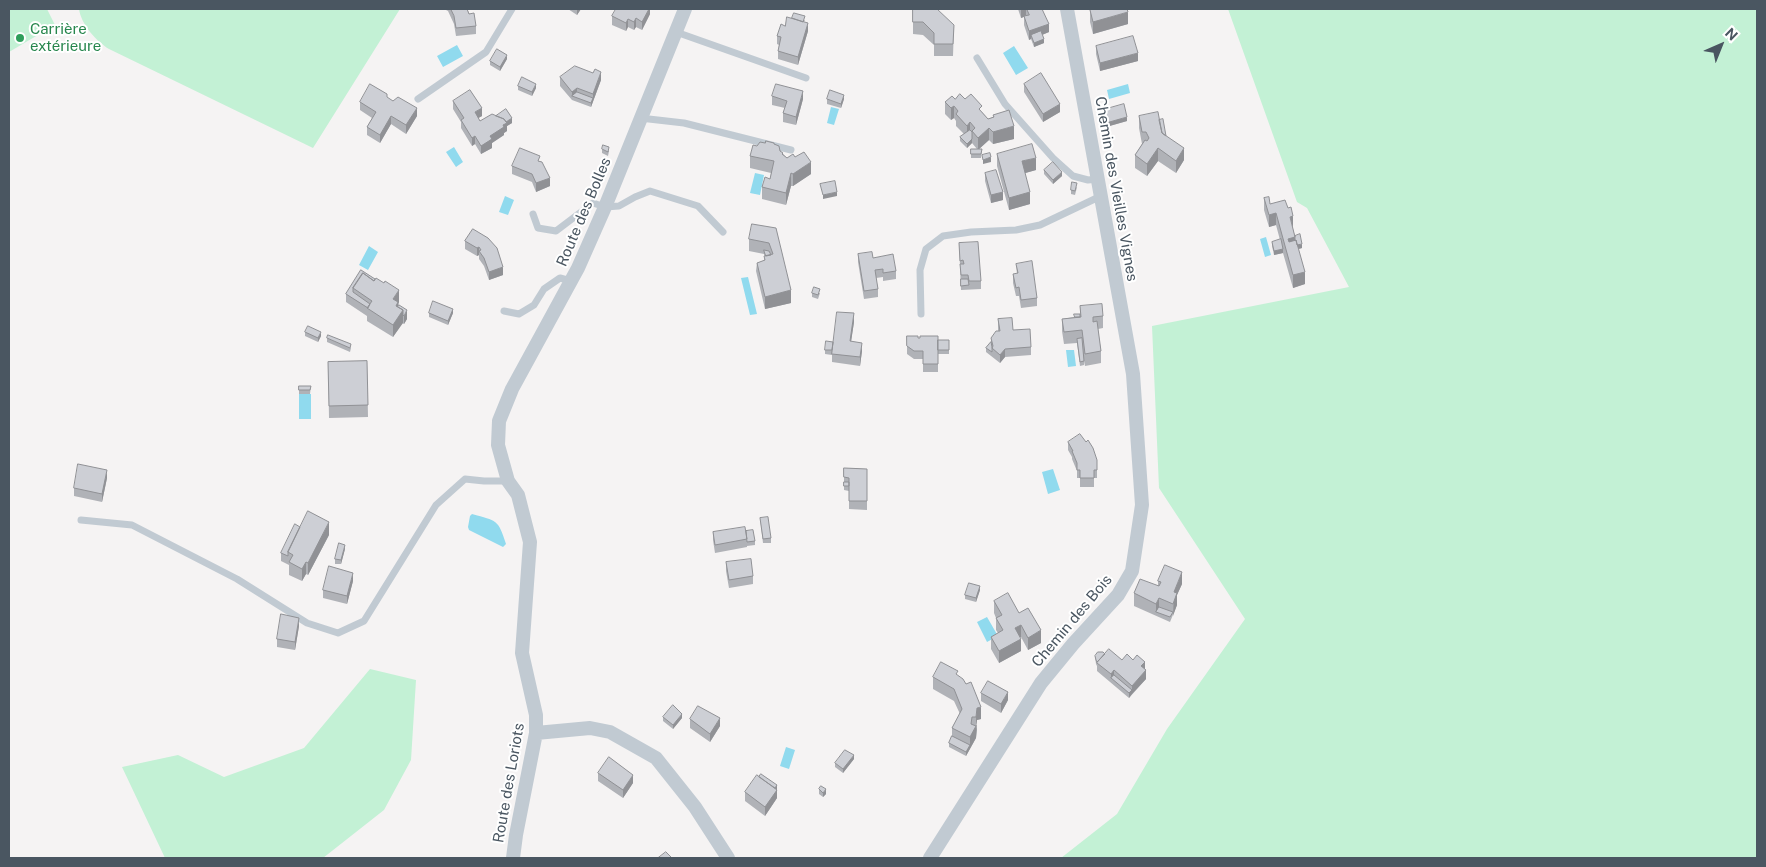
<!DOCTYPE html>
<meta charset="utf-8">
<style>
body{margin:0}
#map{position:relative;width:1766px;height:867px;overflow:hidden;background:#f5f3f3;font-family:"Public Sans",sans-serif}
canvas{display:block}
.frame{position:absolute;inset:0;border:10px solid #4a5661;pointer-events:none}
.north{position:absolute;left:1696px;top:20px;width:50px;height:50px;-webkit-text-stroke:4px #fff;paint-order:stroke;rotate:44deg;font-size:14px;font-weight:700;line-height:20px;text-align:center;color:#4a5661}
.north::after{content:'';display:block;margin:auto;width:18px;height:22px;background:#4a5661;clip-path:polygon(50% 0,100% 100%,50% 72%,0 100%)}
</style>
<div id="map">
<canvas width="1766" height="867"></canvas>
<div class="frame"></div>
<div class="north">N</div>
</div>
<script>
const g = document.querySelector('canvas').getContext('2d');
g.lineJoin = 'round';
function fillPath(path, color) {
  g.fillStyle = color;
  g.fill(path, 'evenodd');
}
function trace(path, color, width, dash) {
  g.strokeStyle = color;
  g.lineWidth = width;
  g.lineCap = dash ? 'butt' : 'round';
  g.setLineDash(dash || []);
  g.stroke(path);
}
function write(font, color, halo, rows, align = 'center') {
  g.font = font + ' "Public Sans",sans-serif';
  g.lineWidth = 4;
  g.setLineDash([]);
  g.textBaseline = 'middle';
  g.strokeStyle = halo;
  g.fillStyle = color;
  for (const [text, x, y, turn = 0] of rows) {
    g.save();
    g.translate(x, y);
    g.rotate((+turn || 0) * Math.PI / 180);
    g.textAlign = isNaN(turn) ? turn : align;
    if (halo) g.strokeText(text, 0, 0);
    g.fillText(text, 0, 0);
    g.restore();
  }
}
fillPath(new Path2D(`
 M9,9H47L55,25L9,52Z
 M79,9H400L313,148L109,49C96,41 81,24 79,9Z
 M1228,9H1757V858H1061L1117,814L1167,729L1245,619L1159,488L1152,326L1349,287L1307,208L1297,202Z
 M370,669L416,680L411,760L384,810L323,858H165L122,767L178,755L224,777L304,748Z`), '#c3f1d5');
fillPath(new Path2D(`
 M457,45L463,56L443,67L437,56Z
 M1014,46L1028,68L1016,75L1003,53Z
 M1128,84L1130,93L1109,99L1107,90Z
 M831,107L839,109L834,125L827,123Z
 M454,147L463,162L456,167L446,152Z
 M755,173L764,175L760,195L750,193Z
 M505,196L514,200L508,215L499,212Z
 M1266,237L1271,255L1265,257L1260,239Z
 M369,246L378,252L368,270L359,265Z
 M748,277L757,314L750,315L741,278Z
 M1066,350H1074L1076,366L1068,367Z
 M299,394H311V419H299Z
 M1053,469L1060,490L1048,494L1042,472Z
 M472,514C497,521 498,519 506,544L503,547L469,530L468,527L470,516Z
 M987,617L998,636L987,642L977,622Z
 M786,747L795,750L789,769L780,766Z`), '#90daee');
trace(new Path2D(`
 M676,32L806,78
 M977,58L1005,104L1053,158L1073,176L1088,180L1098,179
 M418,99L486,52L512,9
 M640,118L684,123L791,150
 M533,214L538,228L556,231L593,203L605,207L619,206L635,197L650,191L698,206L723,232
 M504,311L519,314L534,305L544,289L560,278L571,281
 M921,314L920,270L926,249L943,236L971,232L1016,230L1040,225L1101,196
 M81,520L132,525L237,579L307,623L338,633L364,621L436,505L465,479L484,481H508`), '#c1cad2', 7);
trace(new Path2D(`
 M536,733L590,728L610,732L656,758L695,807L728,858
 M513,858L516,835L536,733V715L522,653L530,542L518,495L508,481L498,445L499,421L512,389L578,268L605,207L685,9
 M930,858L1041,683L1073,644L1118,595L1132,571L1142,505L1133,374L1067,9`), '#c1cad2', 14);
fillPath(new Path2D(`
 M444,9H467L476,26V34L456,36L454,24L448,11Z
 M568,9H581L577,15Z
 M650,9V14L642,30L636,27L634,30L628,27L626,31L612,25V16Z
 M913,9L954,25L953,56H934V45L923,35L913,34Z
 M1018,9H1042L1049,32L1042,35L1044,43L1034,47L1031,39L1029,40L1024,25V17L1021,18Z
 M1090,10L1128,24L1093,34L1090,22Z
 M792,18L805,20L804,22L808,31L798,65L778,59V51L779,45L777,44V36L785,26Z
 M1096,46L1138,61L1100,71L1096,54Z
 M507,59L500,71L490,65V61Z
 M560,77L601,80L591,107L572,100L560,86Z
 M1024,84L1060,112L1043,122L1024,92Z
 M518,86L536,88L532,96L518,90Z
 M772,96L803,99L796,125L783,122V113L785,108L772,105Z
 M387,98L417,116L406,134L391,124L380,143L367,135V127L372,118L360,110V102Z
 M827,99H844L841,108L827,104Z
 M955,99H965L982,112L988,119L993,117V115L1014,139L993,144L989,140L979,149H982L981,158H971V149H977L972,143L967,148L960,141V137L964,134L956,126V121L954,118L951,120L945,114V102Z
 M453,101L482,116L478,118L480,121L512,123L507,126V131L504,133V135L492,143V148L481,154L475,144L472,146L461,128V122L453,109Z
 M1103,110L1127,121L1106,127L1103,114Z
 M1139,116L1159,120L1166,136L1184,160L1176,173L1158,161L1147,176L1135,168V155L1142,144L1139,128Z
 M774,144L787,158L795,157L811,174L793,186H791L786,205L762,199V187L770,179L771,173L750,168V156L757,146Z
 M602,149L609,151L608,156L602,153Z
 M997,154L1036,170L1025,173L1030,204L1009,210L997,166Z
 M540,161L550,186L536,192L532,182L512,174V166Z
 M1044,170L1062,176L1053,184L1044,174Z
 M985,173L1003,200L991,203L985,181Z
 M1077,187L1075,195L1071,194V190Z
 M1264,198L1270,204L1293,229L1295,236L1302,248L1298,249L1305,284L1293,288L1283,253L1274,255L1272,246V242L1280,240L1276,225L1269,227L1264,210Z
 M776,228L791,303L765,309L756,271L757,263L764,261L765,256L764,254L749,251V239Z
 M473,229L503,275L489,280L484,266L479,259V255L477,256L465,249V241Z
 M959,243L981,281V289L961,290Z
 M858,254L896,271V279L883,281V277L876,278L878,289V297L864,299L858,262Z
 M1016,264L1037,298V306L1021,308L1019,296H1016L1013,283V274H1017Z
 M361,270L399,302L398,307L407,319L404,324L402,323L393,337L367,321V316L346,302V294Z
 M812,293H820L818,299L812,297Z
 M1080,306L1103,316V328L1098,329L1101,351V363L1085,366L1084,361V365L1080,366L1077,343L1064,344L1062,331V319L1074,317L1080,314Z
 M429,313H453L448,325L429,317Z
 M998,319L1031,347V355L1005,357L1000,363L986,352V348L991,342V338L998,331Z
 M854,322L851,341L862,351L860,366L832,362V355L825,354V350Z
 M305,332L321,336L318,342L305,336Z
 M907,336L918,338L938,340H949V354H938V372H923V359H914L907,354Z
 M327,338L351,348L350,352L327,342Z
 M367,361L368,417L329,418L328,362Z
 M299,386H311L310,394H299Z
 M1068,442L1097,460V478H1094V487H1080V478H1077V471L1072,459V457L1068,450Z
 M844,468L867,469V510L849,509V491L844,490Z
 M107,478L102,502L74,496V488Z
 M760,518L771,538V543H763Z
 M300,527L329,535L308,575L306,574L302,581L289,575V565L281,561V553Z
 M746,531L755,541V545L747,546V547L715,553L713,540V532Z
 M345,549L341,564H335V559Z
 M726,562L753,576V584L729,588L726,571Z
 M353,581L347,604L323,598V590Z
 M1158,581L1182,584L1177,595V605L1170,622L1134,606V593L1158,585Z
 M980,590L976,602L965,599V595Z
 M994,601L1019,613L1041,643L1028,650L1021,637H1020L1021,651L999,663L991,649V637L998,633L996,630V618L994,613Z
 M299,626L295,650L277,647V639Z
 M1105,654L1145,670L1146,679L1129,698L1097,671V666L1096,664L1095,656Z
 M958,676L966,684L981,719L977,720L976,725L977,730L976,738L966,756L949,747V743L952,736V728L960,714L954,701L933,689V677Z
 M981,693L1008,700L1001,713L981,701Z
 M663,717L682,718L673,729L663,721Z
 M690,719L720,726L710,742L690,728Z
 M854,759L843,773L835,767V763Z
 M598,773L633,783L623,798L598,781Z
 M777,785V798L765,816L745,801V792Z
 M819,789L826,794L823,797L819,794Z`), '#b0b2b7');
fillPath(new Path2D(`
 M577,9H581L577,15Z
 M649,9H650V14L642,30V22Z
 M1025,9H1026V16L1021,18V10Z
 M1128,12V24L1093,34V22Z
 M636,18V27L634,30V22Z
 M628,19V27L626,31V23Z
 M808,23V31L798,65V57Z
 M1049,24V32L1032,39L1031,35V39L1029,40V31Z
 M1044,39V43L1034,47V43Z
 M1138,53V61L1100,71V63Z
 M507,55V59L500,71V67Z
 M601,72V80L591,107V103L593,98V94Z
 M536,84V88L532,96V92Z
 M577,88V96H572V92Z
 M803,91V99L796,125V117Z
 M844,95V99L841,108V104Z
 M1060,104V112L1043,122V114Z
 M954,106V118L951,120V108Z
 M417,108V116L406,134V125Z
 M482,108V116L475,120V112Z
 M391,116V124L380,143V135Z
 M1127,117V121L1106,127V123Z
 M512,118V123L507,126V131L504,133V135L492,143V148L481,154V146L490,136L504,123Z
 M970,122V134L967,138V126Z
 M1014,126V139L993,144V132Z
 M989,128V140L978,150V138Z
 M475,136V144L472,146V138Z
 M972,139V143L967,148V144Z
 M1158,148V161L1147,176V164Z
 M1184,148V160L1176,173V161Z
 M991,157V162L983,164V160Z
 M1036,158V170L1022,174V161Z
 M811,162V174L793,186V174Z
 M1062,172V176L1053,184V180Z
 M791,173V186L786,205V193Z
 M550,178V186L536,192V183Z
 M837,192V196L823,199V195Z
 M1003,192V200L991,203V195Z
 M1030,192V204L1009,210V198Z
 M1276,213V225L1269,227V215Z
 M1293,216V229L1290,217Z
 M1295,237V250L1288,252V239Z
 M1302,244V248L1295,250V246Z
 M479,247V255L477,256V248Z
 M1283,249V253L1274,255V251Z
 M503,267V275L489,280V272Z
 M1305,272V284L1293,288V275Z
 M399,290V302L398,304V312L393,299Z
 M791,290V303L765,309V297Z
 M453,309V313L448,325V321Z
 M403,310V323L393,337V325Z
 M407,310V319L404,324V316Z
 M854,313V322L850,349V341Z
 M321,332V336L318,342V338Z
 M862,343V351L860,366V357Z
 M1005,349V357L1000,363V355Z
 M107,470V478L102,502V494Z
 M329,522V535L308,575V563Z
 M345,545V549L341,564V560Z
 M306,562V574L302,581V569Z
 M1182,572V584L1177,595V605L1173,616L1174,592Z
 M353,573V581L347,604V596Z
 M980,586V590L976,602V598Z
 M1159,598V611L1156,612V616V604Z
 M299,618V626L295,650V642Z
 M1021,625V637L1015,640V628Z
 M1041,630V643L1028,650V638Z
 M1021,639V651L999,663V651Z
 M1145,662V670L1141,666Z
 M1114,670V679L1111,678V674Z
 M1146,670V679L1132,694V686Z
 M1132,690V694L1129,698V693Z
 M1008,692V700L1001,713V704Z
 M981,707V719L977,720L976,729V717L977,708Z
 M682,714V718L673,729V725Z
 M720,718V726L710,742V734Z
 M977,725L976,738L966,756V752L970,745V737L976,726Z
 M854,755V759L843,773V769Z
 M633,775V783L623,798V790Z
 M777,785V798L765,816V807L773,791Z
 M826,789V794L823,797V793Z`), '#909195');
const building = new Path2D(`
 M451,9H467L469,14L474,13L476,26L456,28L454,16Z
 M616,9H649L642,22L636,18L634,22L628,19L626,23L612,16Z
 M913,9H937L954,25L953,44H934V33L923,22H913Z
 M1027,9H1042L1049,24L1029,31L1024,16L1029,15Z
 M1094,9H1127L1128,12L1093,22L1090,10Z
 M794,13L805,16L803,22L792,18Z
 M787,17L808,23L798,57L778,51L781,37L777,36L781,24L785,26Z
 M1041,31L1044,39L1034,43L1031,35Z
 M1133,36L1138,53L1100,63L1096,46Z
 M497,49L507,55L500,67L490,61Z
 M575,66L593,73L595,69L601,72L593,94L577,88L572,92L560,77Z
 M1041,73L1060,104L1043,114L1024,84Z
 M522,77L536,84L532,92L518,86Z
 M370,84L387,94V97L393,101L398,97L417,108L406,125L391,116L380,135L367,127L376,112L360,102Z
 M776,84L803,91L796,117L783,113L787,101L772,96Z
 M470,90L482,108L475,112L480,121L492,114L504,119L507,123L503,125L504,127L490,136L492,139L481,146L475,136L472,138L461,120L464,118L453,101Z
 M830,90L844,95L841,104L827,99Z
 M577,92L593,98L591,103L572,96Z
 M960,94L965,99L971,94L982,106L979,109L988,119L994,117L993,115L1009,110L1014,126L993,132L989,128L978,138L972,131L975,128L970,122L967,126L956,114L958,111L954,106L951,108L945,102L952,96L955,99Z
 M1124,104L1127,117L1106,123L1103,110Z
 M506,109L512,118L506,122L504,119L496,116Z
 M1158,112L1162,133L1184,148L1176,161L1158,148L1147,164L1135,155L1145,140L1147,141L1149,138L1146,132H1142L1139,116Z
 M1163,119L1166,136L1162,133L1159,120Z
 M970,130L972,132V139L967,144L960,137Z
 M766,141L774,143V144L779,146L780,151L783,153L782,154L787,158L793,154L795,157L804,152L811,162L793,174L791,173L786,193L762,187L765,177L770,179L774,161L750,156L753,145L757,146L760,142L765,143Z
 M1032,144L1036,158L1022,161L1030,192L1009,198L997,154Z
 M603,145L609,147L608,152L602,149Z
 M520,148L540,156L538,161L542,162L550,178L536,183L532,174L512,166Z
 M971,149H982L981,154H971Z
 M990,153L991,157L983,160L982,155Z
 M1053,162L1062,172L1053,180L1044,170Z
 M996,170L1003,192L991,195L985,173Z
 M835,181L837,192L823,195L820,184Z
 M1072,182L1077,183L1075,191L1071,190Z
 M1269,197L1270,204L1285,200L1288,208L1291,207L1293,216L1290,217L1295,237L1288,239L1289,242L1296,240L1305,272L1293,275L1276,213L1269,215L1264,198Z
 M752,224L776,228L791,290L765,297L757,263L765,260L764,256L773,254L769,243L749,239Z
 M473,229L488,238L497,248L503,267L489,272L484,258L479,251L481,250L479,247L477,248L465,241Z
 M1300,234L1302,244L1297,245L1296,240L1295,241V236Z
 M1281,239L1283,249L1274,251L1272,242Z
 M978,242L981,281H969L968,275H961L960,264H964L963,260L960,261L959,243Z
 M764,250L769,251L771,255L766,256Z
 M872,252L873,258L893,254L896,271L883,273V269L875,270L878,289L864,291L858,254Z
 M1032,261L1037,298L1021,300L1019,287L1016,288L1013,274L1018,273L1016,264Z
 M361,270L375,279L374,281L363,273L353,288V292L370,304L368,308L346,294Z
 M363,273L374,281L376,278L384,283L385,281L399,290L393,299L398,302L396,306L403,310L393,325L367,308L372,301L353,288Z
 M961,279H968L969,285L961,286Z
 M814,287L820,289L818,295L812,293Z
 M433,301L453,309L448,321L429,313Z
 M1102,304L1103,316L1093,317V322L1097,321L1101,351L1085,354L1082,330L1064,332L1062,319L1081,317L1080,306Z
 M399,305L407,310L404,316L403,315V310L398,307Z
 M837,312L854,313L850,341L862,343L860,357L832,354Z
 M1074,314H1080V317H1075Z
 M1012,318L1013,330L1030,329L1031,347L1005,349L1000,355L992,348L993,346L991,338L996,331H1000L998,319Z
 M308,326L321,332L318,338L305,332Z
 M328,335L351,344L350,348L327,338Z
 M907,336H918V338H920V336H938V364H923V351H914L907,346Z
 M1082,338L1084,361L1080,362L1077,339Z
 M938,340H949V350H938Z
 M826,341L833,342L832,350H825Z
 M991,342L992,347V352L986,348Z
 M367,361L368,405L329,406L328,362Z
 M299,386H311L310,390H299Z
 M1080,434L1086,442L1088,440L1093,448L1097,460V470H1094V478H1080V470H1077V463L1072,451H1073L1068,442Z
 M78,464L107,470L102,494L74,488Z
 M844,468L867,469V501H849V478L844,477Z
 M844,482H849V486H844Z
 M308,511L329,522L308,563L306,562L302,569L289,562L293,555L288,552Z
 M768,517L771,538L763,539L760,518Z
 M295,524L300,527L288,552V556L281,553Z
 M745,527L747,539L715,545L713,532Z
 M753,530L755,541L747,542L746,531Z
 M339,543L345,545L341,560L335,559Z
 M751,559L753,576L729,580L726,562Z
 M1165,565L1182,572L1174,592L1177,593L1173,604L1159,598L1156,604L1134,593L1140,579L1159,586L1161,582L1158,581Z
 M329,566L353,573L347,596L323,590Z
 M969,583L980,586L976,598L965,595Z
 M1008,593L1019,613L1028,608L1041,630L1028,638L1021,625L1015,628L1021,639L999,651L991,637L1003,630L996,618L1002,615L994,601Z
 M1159,607L1173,612L1170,617L1156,612Z
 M281,614L299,618L295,642L277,639Z
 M1109,649L1122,660L1127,654L1133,660L1137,655L1145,662L1141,666L1146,670L1132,686L1114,670L1111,674L1097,663Z
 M1098,652H1103L1105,654L1097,662L1096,660L1095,656Z
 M941,662L958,671L956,674L963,679L966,684L971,682L981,707L977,708L976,717H972L971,724L976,726L970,737L952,728L962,709L954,689L933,677Z
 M1114,675L1132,690L1129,693L1111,678Z
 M988,681L1008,692L1001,704L981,693Z
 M673,705L682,714L673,725L663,717Z
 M698,706L720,718L710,734L690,719Z
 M952,736L970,745L966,752L949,743Z
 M845,750L854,755L843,769L835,763Z
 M609,757L633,775L623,790L598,773Z
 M761,774L777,785L775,788L759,777Z
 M757,775L777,790L765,807L745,792Z
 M821,786L826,789L823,793L819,789Z
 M666,852L672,858H658Z`);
fillPath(building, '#cdcfd5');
trace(building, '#909195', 1);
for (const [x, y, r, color] of [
 [20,38,5,"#2e9e5b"]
]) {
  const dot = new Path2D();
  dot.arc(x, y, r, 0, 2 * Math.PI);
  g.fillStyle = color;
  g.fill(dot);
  trace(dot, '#fff', 2);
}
write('15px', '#27864d', '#fff', [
 ["Carrière",30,29],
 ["extérieure",30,46]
], 'left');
write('15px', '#4a5661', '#fff', [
 ["Chemin des Vieilles Vignes",1116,189,80],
 ["Route des Bolles",584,212,-67],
 ["Chemin des Bois",1072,621,-50],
 ["Route des Loriots",509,783,-80]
]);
</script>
